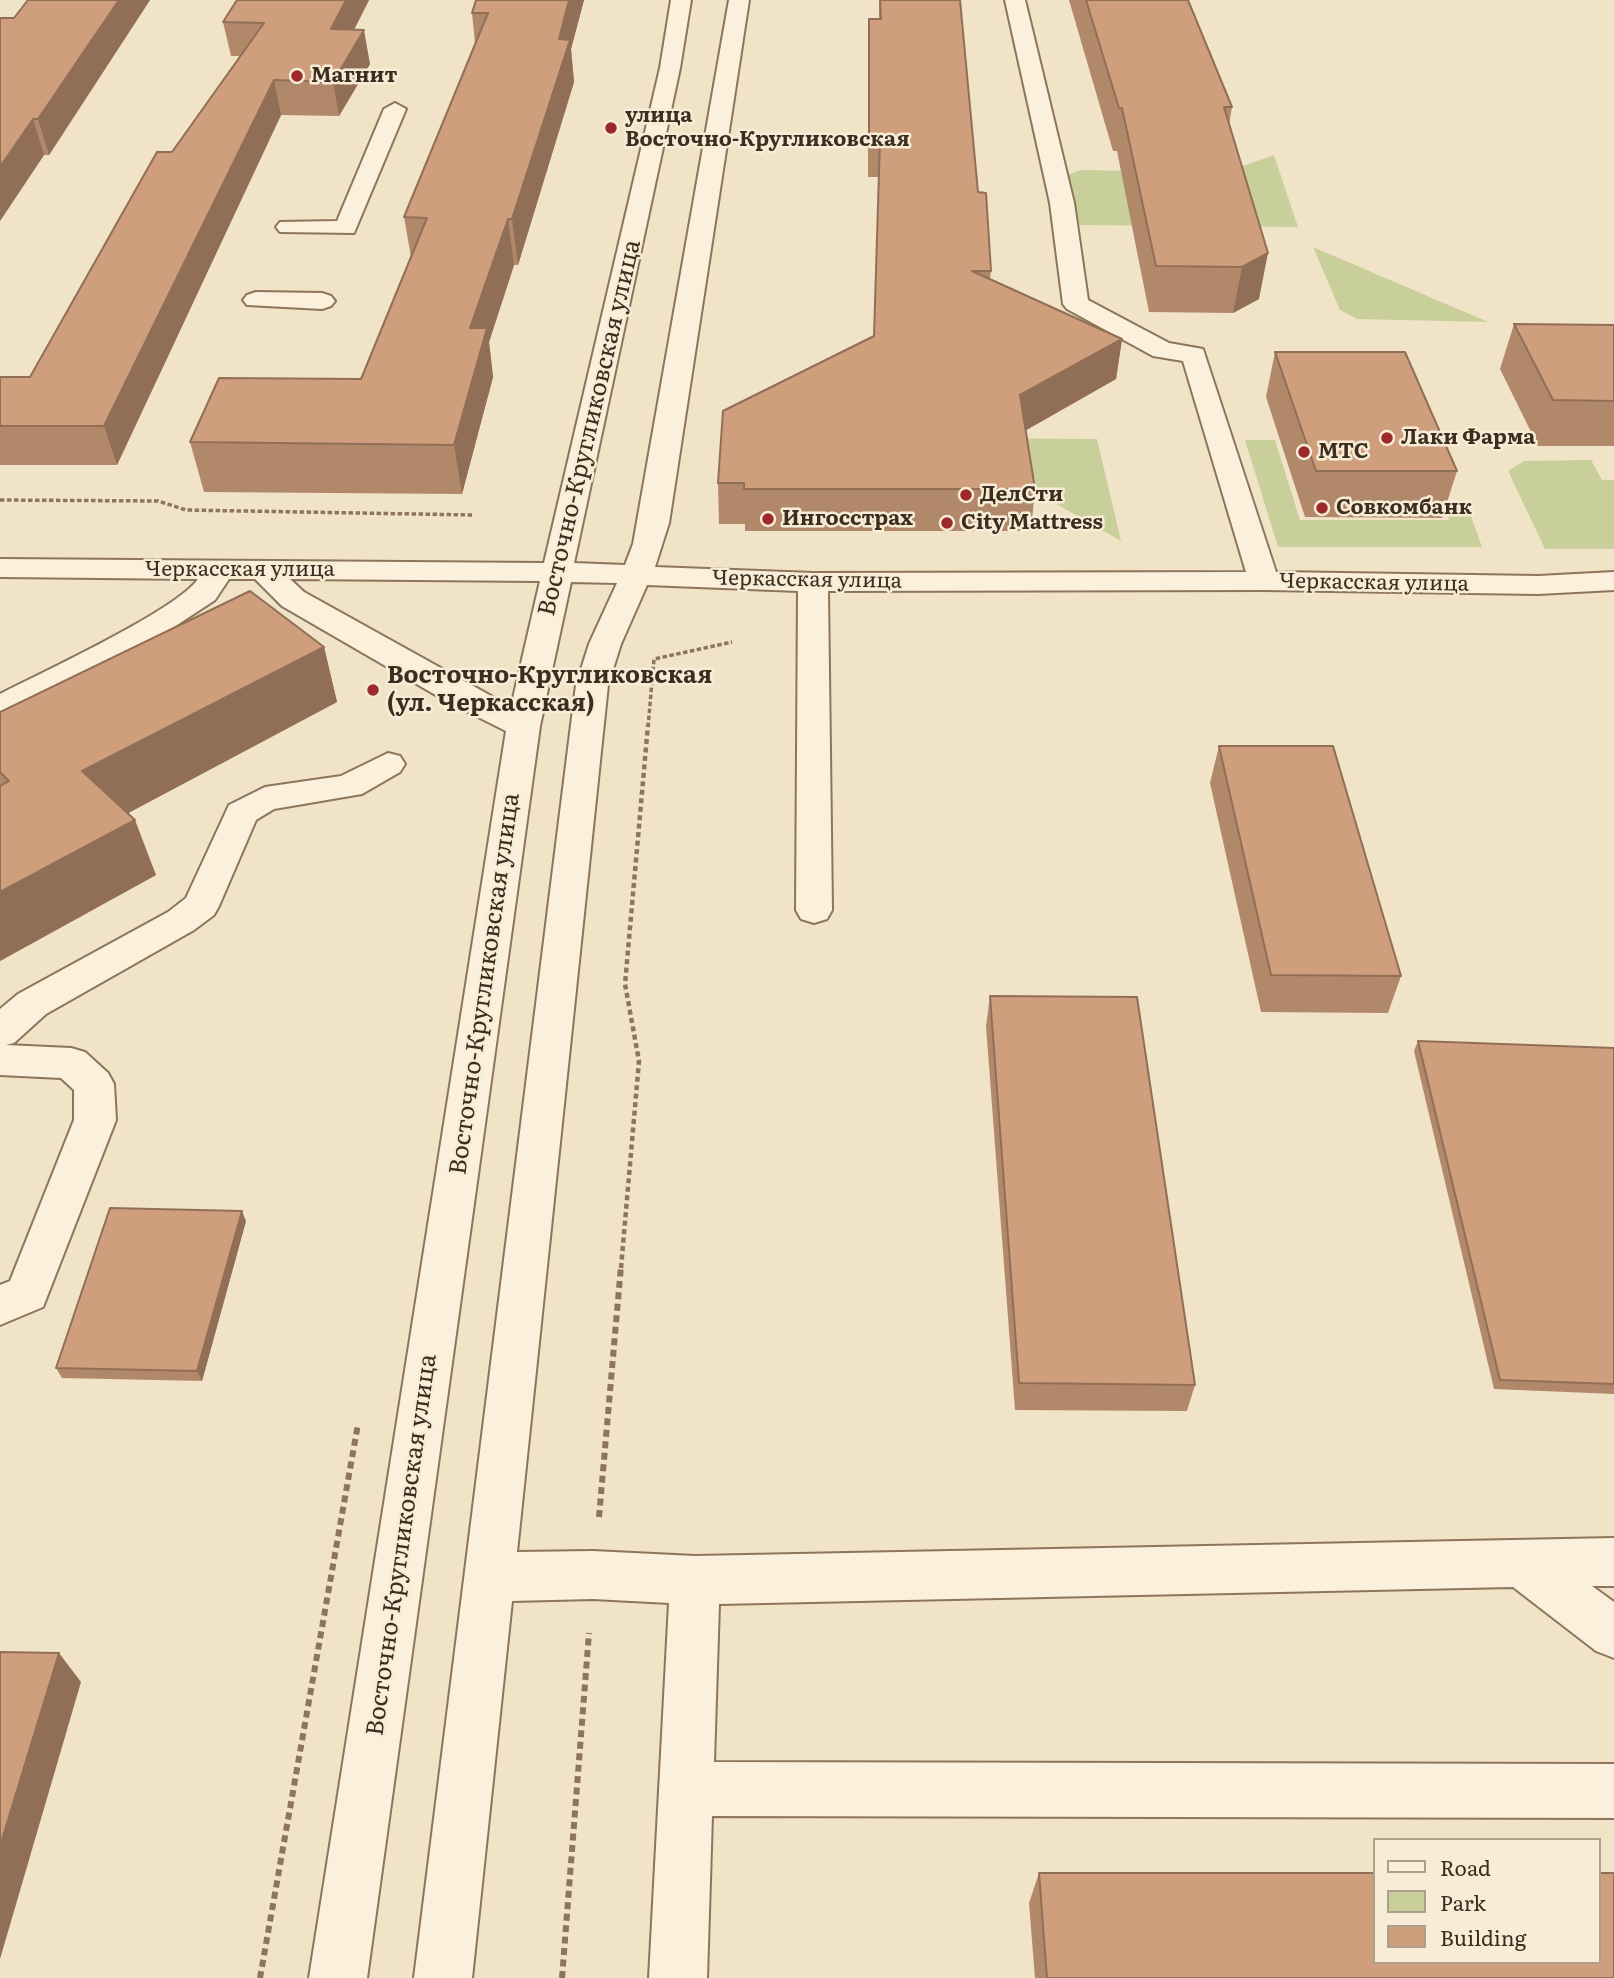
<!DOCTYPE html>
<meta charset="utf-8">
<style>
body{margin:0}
#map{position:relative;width:1614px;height:1978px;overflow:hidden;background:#f0e3c7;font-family:Literata,serif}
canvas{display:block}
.legend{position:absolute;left:1373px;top:1838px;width:228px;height:126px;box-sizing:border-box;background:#f7edd7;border:2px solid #aca08d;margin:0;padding:9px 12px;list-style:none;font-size:21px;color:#3c2d1f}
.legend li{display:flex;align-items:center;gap:14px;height:35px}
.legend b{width:35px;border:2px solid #aca08d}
</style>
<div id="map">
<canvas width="1614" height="1978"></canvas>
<ul class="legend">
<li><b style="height:9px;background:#faf0db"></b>Road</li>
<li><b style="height:19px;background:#c9cf9a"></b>Park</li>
<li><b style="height:19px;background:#cf9e7c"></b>Building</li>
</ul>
</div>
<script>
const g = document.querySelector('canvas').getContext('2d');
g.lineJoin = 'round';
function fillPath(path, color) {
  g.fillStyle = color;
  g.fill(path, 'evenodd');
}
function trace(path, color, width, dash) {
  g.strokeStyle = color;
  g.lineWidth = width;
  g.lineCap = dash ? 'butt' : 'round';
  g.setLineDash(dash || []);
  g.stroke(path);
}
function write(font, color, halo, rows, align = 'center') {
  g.font = font + ' Literata,serif';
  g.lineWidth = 5;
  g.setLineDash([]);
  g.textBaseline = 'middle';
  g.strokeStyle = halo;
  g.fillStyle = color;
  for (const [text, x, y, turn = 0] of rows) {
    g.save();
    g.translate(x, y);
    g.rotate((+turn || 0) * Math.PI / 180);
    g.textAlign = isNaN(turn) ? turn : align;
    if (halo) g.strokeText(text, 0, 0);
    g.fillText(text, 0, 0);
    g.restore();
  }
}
fillPath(new Path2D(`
 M1274,155L1298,227L1079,225L1068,175L1080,170L1188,172L1234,169Z
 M1313,247L1488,322L1357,319L1340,310Z
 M941,438L1097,439L1121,541Z
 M1245,440H1275L1300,520H1449L1446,508H1468L1482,547H1278Z
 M1591,460L1602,480H1614V549H1545L1508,471L1524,461Z`), '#c9cf9a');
const minor = new Path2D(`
 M671,0H691L680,68L574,563L625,565L633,544L729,0H749L669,523L655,567L813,573L1246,572L1183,361L1153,356L1067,309L1063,304L1050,203L1005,0H1025L1074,203L1088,300L1169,343L1203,349L1276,572L1538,576L1614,572V590L1538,594L1264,590L828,591L832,910L827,919L814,923L801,919L796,910L798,591L647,585L621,644L608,685L517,1552L593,1551L695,1556L1614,1538V1586H1592L1614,1602V1658L1596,1651L1513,1587L719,1604L714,1762L1614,1764V1818L712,1816L707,1978H649L669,1603L593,1599L512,1601L472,1978H414L576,685L589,644L617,583L571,582L540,726L367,1978H309L506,731L446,701L282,606L255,579H229L215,600L171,629L12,715L0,719V694C41,673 177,610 198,579L0,577V559L544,563L660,68ZM290,579L540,581L511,707L304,592Z
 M395,103L406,109L354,233L280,232L276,227L280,222L337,221L384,109Z
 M256,292L322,293L331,296L335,301L331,306L322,309L247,305L243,300L247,295Z
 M388,753L400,756L405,764L400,772L362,794L274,809L256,820L219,906L214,915L194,930L46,1014L14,1043L6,1045L71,1048L85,1052L108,1073L114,1084L116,1120L43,1307L0,1325V1285L10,1281L74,1120V1090L61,1078L0,1075V1009L18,994L168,912L186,898L229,805L265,787L341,776Z`);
trace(minor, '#8d755b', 4);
trace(new Path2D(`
 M0,500L158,501L186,510L474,515
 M648,727L654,659L732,642`), '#8d755b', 3.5, [4.5, 2.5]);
trace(new Path2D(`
 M621,1268L639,1061L625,984L648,725`), '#8d755b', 4.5, [5, 3.5]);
trace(new Path2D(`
 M599,1517L621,1266
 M260,1978L358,1424
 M562,1978L589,1633`), '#8d755b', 6, [7, 4.5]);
fillPath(minor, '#faf0db');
fillPath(new Path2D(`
 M28,0H150L49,155H44L0,221Z
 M369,0L354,30L370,64L339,116L281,115L117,465H0V377H30L172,152L240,56H231L223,22Z
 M476,0H584L571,49L574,82L518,265H514L489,342L493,377L462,494L204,492L190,442L361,379L411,257L404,217L475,43L472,13Z
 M879,0H960L978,192L991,271L990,279L1122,339L1116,379L1026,430L1035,489L1031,531H745V524H719L718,483L874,336L879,177H868V54L869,19H879Z
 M1069,0H1188L1232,107L1229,124L1259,299L1233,313L1149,312L1117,151H1113Z
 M1514,324L1614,325V446H1538L1500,369Z
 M1275,352L1457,471L1442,518L1305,517L1266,397Z
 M324,647L337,702L128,813L156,875L0,961V712Z
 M1219,746L1401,976L1388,1013L1261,1012L1210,783Z
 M990,996L1195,1385L1187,1411L1015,1410L986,1026Z
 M1418,1041L1614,1048V1394L1494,1389L1414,1051Z
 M246,1221L202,1381L62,1378L56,1368Z
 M1039,1873L1614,1978H1035L1029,1903Z`), '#b2886b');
fillPath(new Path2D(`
 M119,0H150L49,155L38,119Z
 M346,0H369L337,63L331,29Z
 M569,0H584L571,49L574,82L518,265L512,219Z
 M364,30L370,64L339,116L333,82Z
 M274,80L281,115L117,465L104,426Z
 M33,119L44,155L0,221V167Z
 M508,219L514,265L489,342L493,377L462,494L454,445L470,328Z
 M1268,253L1259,299L1233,313L1242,267Z
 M1122,339L1116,379L1016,436L1020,395Z
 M324,647L337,702L104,826L82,771Z
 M135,820L156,875L0,961V892Z
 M242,1211L246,1221L202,1381L197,1371Z
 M59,1653L81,1682L0,1959V1846Z`), '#916f57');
const building = new Path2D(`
 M28,0H119L38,119H33L0,167V18H14Z
 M237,0H346L331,29L364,30L333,82L274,80L104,426H0V377H30L157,152H172L264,23L223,22Z
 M476,0H569L559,39L570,40L512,219H508L470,328H487L454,445L190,442L219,378L361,379L427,218L404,217L488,13H472Z
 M880,0H960L978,192L986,193L991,271H972L1122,339L1020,395L1035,489H744V483H718L723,411L874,336L880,140H869V19H881Z
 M1086,0H1188L1232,107H1224L1268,253L1242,267L1156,266L1122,108H1119Z
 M1514,324L1614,325V401L1553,400Z
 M1275,352H1405L1457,471H1316Z
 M250,591L324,647L82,771L135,820L0,892V786L9,781L0,772V712Z
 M1219,746H1333L1401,976L1271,975Z
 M990,996L1137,997L1195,1385L1019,1383Z
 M1418,1041L1614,1048V1384L1500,1380Z
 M110,1208L242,1211L197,1371L56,1368Z
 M0,1652L59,1653L0,1846Z
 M1039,1873H1374V1962H1598V1873H1614V1978H1047Z`);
fillPath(building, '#cf9e7c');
trace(building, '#916f57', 2);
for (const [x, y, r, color] of [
 [297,76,7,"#9e292b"],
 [611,128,7,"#9e292b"],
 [1387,438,7,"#9e292b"],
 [1304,452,7,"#9e292b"],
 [966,495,7,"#9e292b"],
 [1322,508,7,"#9e292b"],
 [768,519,7,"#9e292b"],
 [947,523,7,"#9e292b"],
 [373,690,7,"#9e292b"]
]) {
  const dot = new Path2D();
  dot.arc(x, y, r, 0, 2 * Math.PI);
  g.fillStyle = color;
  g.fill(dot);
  trace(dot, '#f7edd7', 2.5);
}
write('bold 21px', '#3c2d1f', '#f7edd7', [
 ["Магнит",311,76],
 ["улица",625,116],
 ["Восточно-Кругликовская",625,140],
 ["Лаки Фарма",1401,438],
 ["МТС",1318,452],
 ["ДелСти",980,495],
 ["Совкомбанк",1336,508],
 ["Ингосстрах",782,519],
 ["City Mattress",961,523]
], 'left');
write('21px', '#3c2d1f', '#f7edd7', [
 ["Черкасская улица",240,570],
 ["Черкасская улица",807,580,1],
 ["Черкасская улица",1374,583,1]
]);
write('24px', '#3c2d1f', '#f7edd7', [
 ["Восточно-Кругликовская улица",590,428,-77],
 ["Восточно-Кругликовская улица",485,984,-82],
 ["Восточно-Кругликовская улица",402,1545,-82]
]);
write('bold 24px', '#3c2d1f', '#f7edd7', [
 ["Восточно-Кругликовская",387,676],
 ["(ул. Черкасская)",387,704]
], 'left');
</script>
